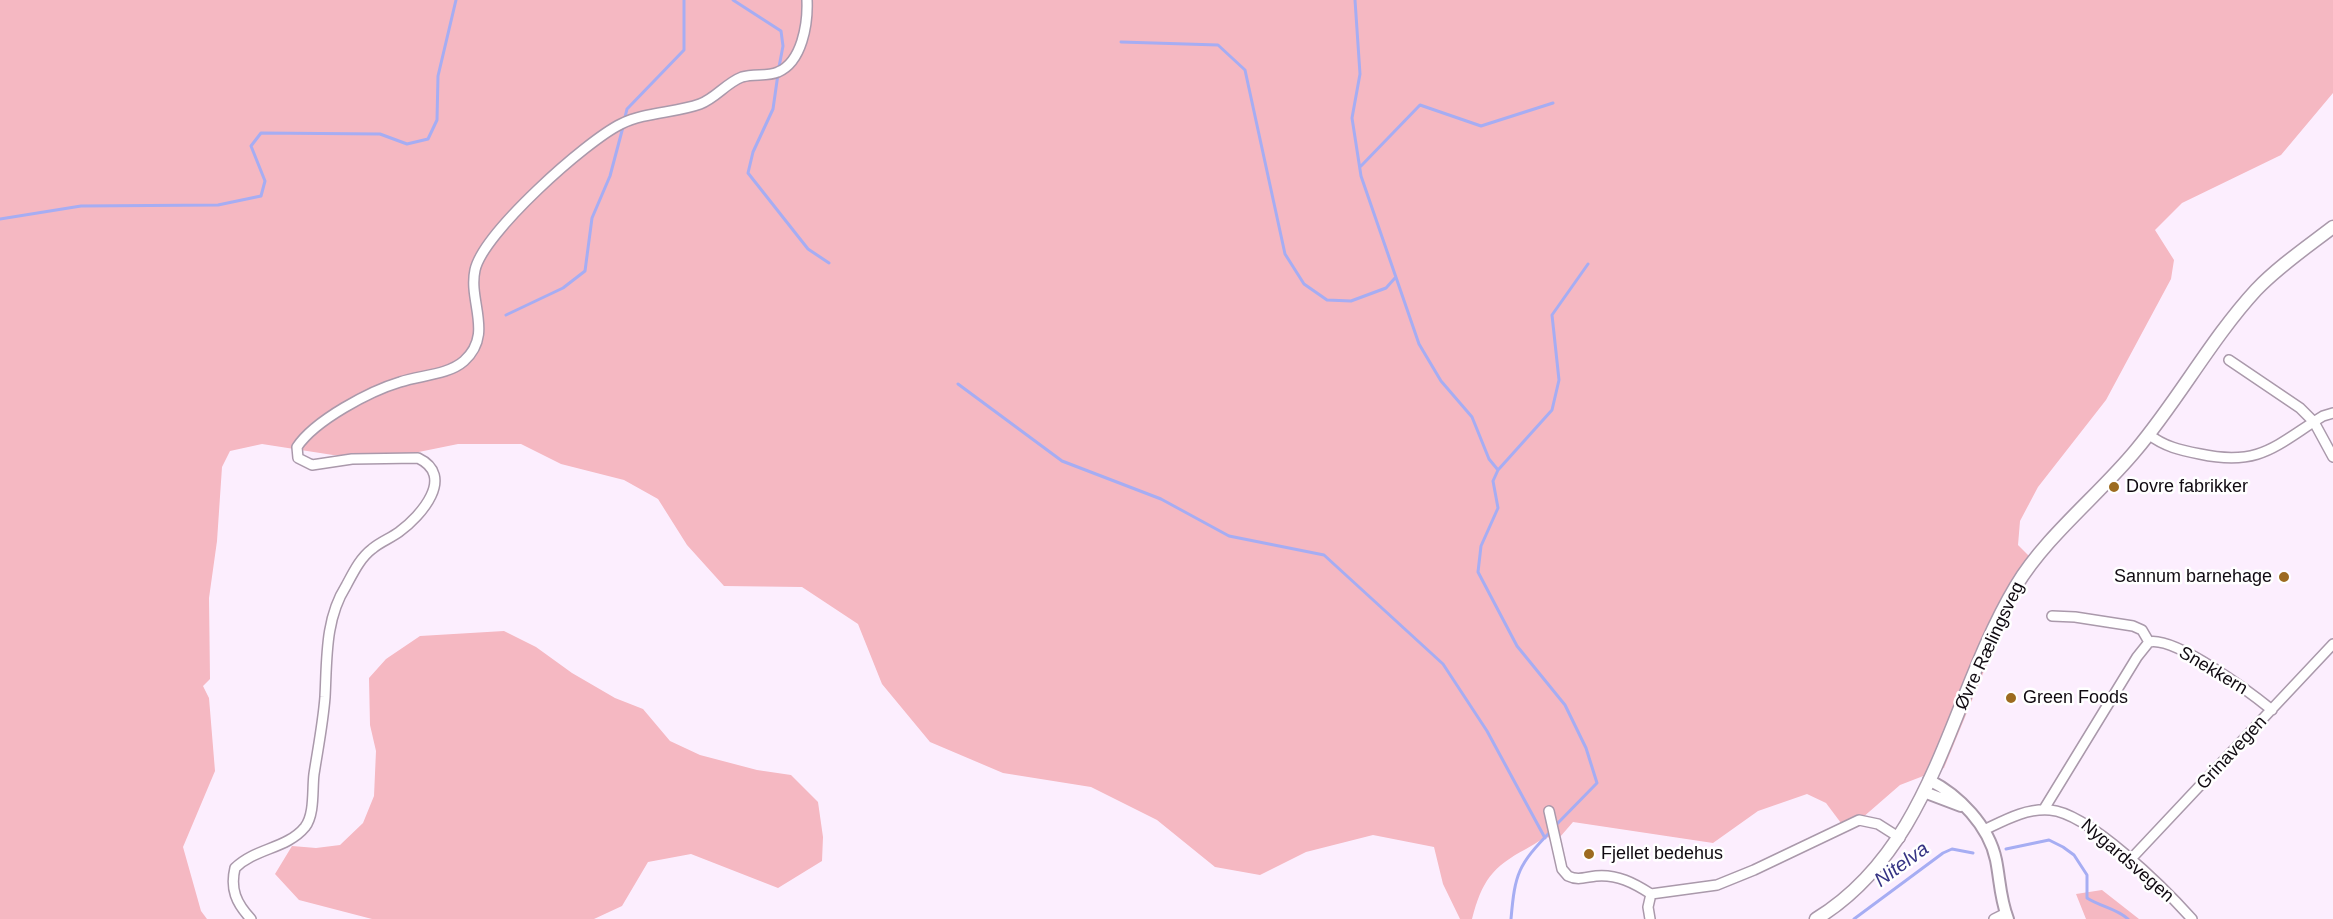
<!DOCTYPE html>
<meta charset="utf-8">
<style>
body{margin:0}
canvas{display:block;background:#fceefe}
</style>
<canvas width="2333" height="919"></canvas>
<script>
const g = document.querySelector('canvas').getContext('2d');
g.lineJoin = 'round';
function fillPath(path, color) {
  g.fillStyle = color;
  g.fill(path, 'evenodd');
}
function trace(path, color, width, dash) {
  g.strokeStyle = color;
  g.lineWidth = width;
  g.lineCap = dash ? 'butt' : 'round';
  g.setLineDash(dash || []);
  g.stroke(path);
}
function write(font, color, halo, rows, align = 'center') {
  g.font = font + ' Helvetica,sans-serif';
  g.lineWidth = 5;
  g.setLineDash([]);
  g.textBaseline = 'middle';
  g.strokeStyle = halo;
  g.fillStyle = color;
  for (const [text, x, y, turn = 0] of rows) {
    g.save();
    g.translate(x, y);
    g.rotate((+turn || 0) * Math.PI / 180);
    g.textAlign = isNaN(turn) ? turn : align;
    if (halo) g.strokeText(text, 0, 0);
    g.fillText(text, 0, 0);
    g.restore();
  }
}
fillPath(new Path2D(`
 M0,0H2333V93L2281,155L2182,203L2155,230L2174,260L2171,279L2106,400L2038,487L2020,521L2018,545L2037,564L2001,620L1989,659L1944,768L1900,785L1854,825L1844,827L1826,803L1807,794L1758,811L1713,843L1573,822L1560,837C1543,836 1541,841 1526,849C1492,867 1482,881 1472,919H1460L1443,884L1434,847L1373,835L1306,852L1260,875L1215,867L1157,820L1091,787L1003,773L930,742L882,684L858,624L802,587L724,586L687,545L658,499L624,480L561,464L521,444H458L399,456L333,455L262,444L230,451L222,467L217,541L209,598L210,679L203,686L209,698L215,771L183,847L201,911L207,919H0Z
 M504,631L536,647L572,673L615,698L643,709L670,741L700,755L757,770L791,775L818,802L823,837L822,861L778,888L691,854L648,862L622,906L594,919H372L299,900L275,874L292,846L316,848L340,845L363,823L374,796L376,751L370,725L369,678L386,659L420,636Z
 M2102,890L2139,919H2086L2076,894Z`), '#f5b8c2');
trace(new Path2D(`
 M733,0L781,31L783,46L779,67
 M1355,0L1360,74L1352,118L1361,176L1419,344L1441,381L1472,417L1489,459L1498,470L1493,481L1498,508L1481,546L1478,572L1517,646L1565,705L1586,748L1597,783L1555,826
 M1121,42L1218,45L1245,70L1285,254L1304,284L1327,300L1351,301L1386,288L1395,278
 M778,74L773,109L753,152L748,173L808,249L829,263
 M624,121L627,109L684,50V0
 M1361,166L1420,105L1481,126L1553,103
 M0,219L81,206L218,205L261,196L265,181L251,146L261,133L380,134L407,144L428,139L437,120L438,76L456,0
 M506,315L563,288L585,271L592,218L610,176L623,127
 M958,384L1062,461L1161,499L1229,536L1324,555L1443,664L1487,731L1545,838
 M1498,470L1552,410L1559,380L1552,315L1588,264
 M2006,849L2049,840L2063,847L2074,855L2087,875V898C2101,907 2116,908 2128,919
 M1511,919C1515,873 1518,865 1551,831
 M1854,919L1943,853L1952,849L1973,853`), '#a6adf3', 3);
const minor = new Path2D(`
 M2229,360L2300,408L2314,422L2333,457
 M2148,434C2165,447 2180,450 2200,454C2260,467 2276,445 2323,416L2333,413
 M2052,616L2075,617L2133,626L2142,630L2149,642
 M2149,642C2175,636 2251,693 2272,710
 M2044,809L2137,657L2149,642
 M1549,811L1562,869L1568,876C1578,881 1586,877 1596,876C1617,874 1634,883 1651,894
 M1984,830C2005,820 2026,808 2050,810C2089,813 2165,889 2192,919
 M2130,860L2333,644
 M1651,894L1717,885L1754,870L1859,820L1878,824L1900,838
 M251,919C236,903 230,889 235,868C255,848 287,849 305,827C315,814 312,789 314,774C318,748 323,723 325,697C327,659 325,619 346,586C353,573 360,558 372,549C380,542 391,538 399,532C421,516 456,476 418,458L352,459L312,465L298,458L297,447C315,420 370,391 400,382C421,375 448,375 464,361C494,334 468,302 475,270C483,233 586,141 621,124C645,112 675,113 700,104C716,98 726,83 742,77C754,73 767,77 778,72C802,62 808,24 807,0
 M1650,919L1648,907L1651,894
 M1994,919L2006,913`);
const tertiary = new Path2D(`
 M1929,780C1959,795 1989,826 1996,860C2000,880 2000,899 2008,919
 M1924,792L1961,806`);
const secondary = new Path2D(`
 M1816,919C1935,846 1949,698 2016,586C2046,536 2099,495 2136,450C2179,399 2211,339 2256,290C2279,266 2307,247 2333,227`);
trace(minor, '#aa99ab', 12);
trace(tertiary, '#aa99ab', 14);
trace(secondary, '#aa99ab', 15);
trace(minor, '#fff', 9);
trace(tertiary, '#fff', 10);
trace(secondary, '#fff', 12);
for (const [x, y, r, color] of [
 [2114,487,6,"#9d6b20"],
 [2284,577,6,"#9d6b20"],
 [2011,698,6,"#9d6b20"],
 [1589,854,6,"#9d6b20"]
]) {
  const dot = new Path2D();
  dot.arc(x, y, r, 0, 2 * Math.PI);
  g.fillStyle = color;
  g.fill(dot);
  trace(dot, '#fff', 2);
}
write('18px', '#100a11', '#fff', [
 ["Dovre fabrikker",2126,487],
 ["Sannum barnehage",2272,577,"right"],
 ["Green Foods",2023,698],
 ["Fjellet bedehus",1601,854]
], 'left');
write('18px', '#100a11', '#fff', [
 ["Øvre Rælingsveg",1990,646,-65],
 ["Snekkern",2213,671,31],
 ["Grinavegen",2232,753,-47],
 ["Nygardsvegen",2127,861,41]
]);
write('italic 20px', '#363484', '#fff', [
 ["Nitelva",1902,865,-36]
]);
</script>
